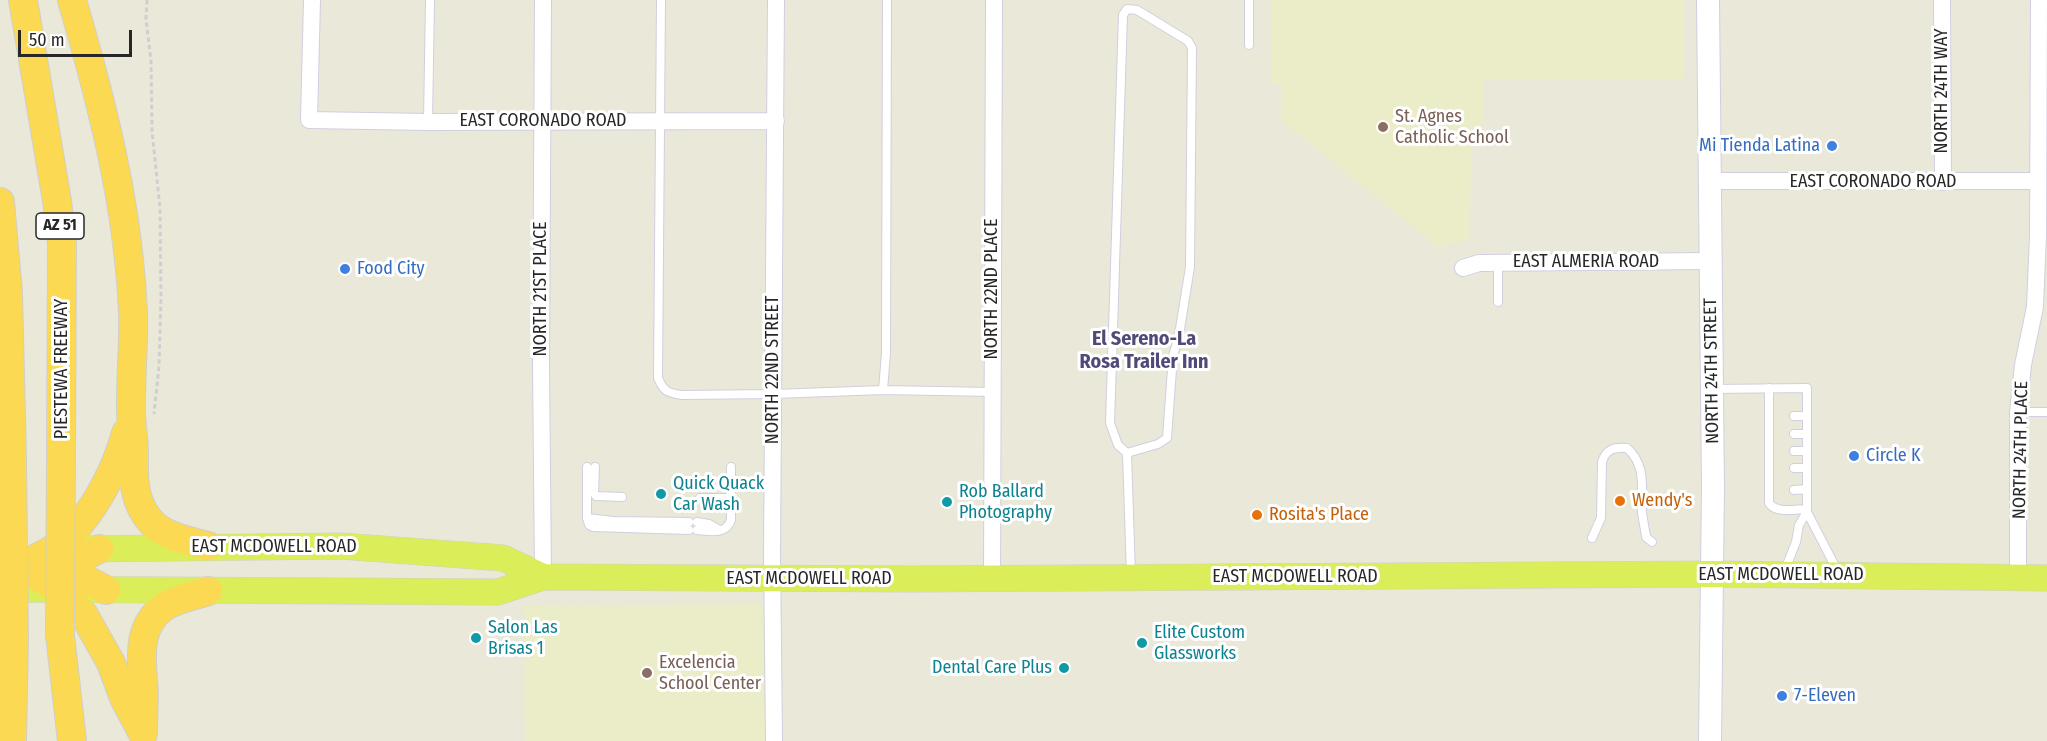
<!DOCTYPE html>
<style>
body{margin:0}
#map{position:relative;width:2047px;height:741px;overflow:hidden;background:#eae9d9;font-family:"Fira Sans Condensed",sans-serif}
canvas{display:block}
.scale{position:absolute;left:18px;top:30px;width:114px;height:27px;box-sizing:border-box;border:3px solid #272727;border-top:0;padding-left:8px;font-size:18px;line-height:21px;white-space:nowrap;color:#272727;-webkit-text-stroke:4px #fff;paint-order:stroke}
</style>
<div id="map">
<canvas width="2047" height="741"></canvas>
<div class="scale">50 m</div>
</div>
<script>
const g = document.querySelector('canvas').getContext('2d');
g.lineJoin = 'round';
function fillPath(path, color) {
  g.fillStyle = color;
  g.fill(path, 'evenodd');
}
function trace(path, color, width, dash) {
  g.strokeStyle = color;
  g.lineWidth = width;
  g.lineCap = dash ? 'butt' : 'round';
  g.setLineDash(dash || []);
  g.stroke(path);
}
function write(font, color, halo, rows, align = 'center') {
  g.font = font + ' "Fira Sans Condensed",sans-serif';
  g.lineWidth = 6;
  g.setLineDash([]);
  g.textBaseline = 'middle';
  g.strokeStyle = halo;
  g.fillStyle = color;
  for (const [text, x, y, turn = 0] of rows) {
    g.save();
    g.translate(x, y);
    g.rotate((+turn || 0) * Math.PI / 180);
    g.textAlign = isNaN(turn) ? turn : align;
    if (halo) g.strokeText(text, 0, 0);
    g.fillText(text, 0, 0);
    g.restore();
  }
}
fillPath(new Path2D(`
 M1271,0H1684V79L1484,80L1483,123L1472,131L1469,239L1438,247L1282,121L1281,86L1272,83Z
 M768,604L771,741H525L524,606Z`), '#ebecc8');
const lane = new Path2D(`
 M661,0L658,378C664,392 668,393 682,395L774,394L883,390L992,392
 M1249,45V0
 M428,122L430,0
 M1498,302V263
 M1769,388V503C1776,514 1795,509 1807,509
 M1712,389L1807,388V512L1837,570
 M883,390L886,353L887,0
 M2018,412H2047
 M1794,416H1807
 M1794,434H1807
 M1794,451H1807
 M1127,453L1158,444L1167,438L1173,356L1179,335L1190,267L1192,48L1188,41L1137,10L1127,9L1123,15L1110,423L1118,445L1127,453L1131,575
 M587,467V518L589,525L593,527L689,530
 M595,467L594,493L596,496L622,497
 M1794,468H1807
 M1794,490L1807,489
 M700,498H731
 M587,518L613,521L689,522
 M697,522L709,524L719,530
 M697,530C710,531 726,535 731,520V467
 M1592,538L1601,518L1602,462C1606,449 1614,447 1627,448C1647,466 1641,488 1642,512C1643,521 1645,529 1646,537L1652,542
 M1784,572L1796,542L1799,525L1807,512`);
const street = new Path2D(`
 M312,0L309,120L428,122L776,121
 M543,0L541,364L543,577
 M1942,0L1943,182
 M1710,181H2037
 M1463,268L1479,263L1711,261
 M2018,578V412L2023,365L2035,307L2038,236L2039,0
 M992,579L994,0
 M774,741L772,552L776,0`);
const secondary = new Path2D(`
 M1708,0L1713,487L1710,741`);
const primary = new Path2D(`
 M80,549L341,546L503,558L543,577
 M0,589L498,592L543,577L913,579L1712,574L2047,578`);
const highway = new Path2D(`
 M23,0L57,201L62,244L61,454
 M72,0C102,103 128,203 133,312C134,342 131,372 131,402C130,419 134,436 134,452C134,469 133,486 139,502C152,535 177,538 208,546
 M0,202L8,292L12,459
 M0,554L60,590L84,615L111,663L124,698L143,734
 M41,556L106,590
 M7,572C22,564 39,558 53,549C89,523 115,474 126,433
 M50,574L99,549
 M60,635L72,741
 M143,730C143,718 144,705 144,693C142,663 135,627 164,607C176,599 194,596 208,591
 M12,741L14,640`);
trace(lane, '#d1cee1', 10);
trace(street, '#d1cee1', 18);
trace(secondary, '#d1cee1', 24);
trace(primary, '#cfcfcf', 27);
trace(highway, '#cfcfcf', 30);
trace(new Path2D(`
 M147,0L146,19L151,61L152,131L160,208L161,298L159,366L154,414`), '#cfcfcf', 3, [4.5, 3]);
trace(lane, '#fff', 8);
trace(street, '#fff', 16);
trace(secondary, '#fff', 22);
trace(primary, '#dbee59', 26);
trace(highway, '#fcd952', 28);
const highwayBridge = new Path2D(`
 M12,459L14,640
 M60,635L61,454`);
trace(highwayBridge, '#cfcfcf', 30, []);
trace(highwayBridge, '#fcd952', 28);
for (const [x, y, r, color] of [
 [1383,127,6,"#8d6e63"],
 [1832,146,6,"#3f7fe0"],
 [345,269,6,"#3f7fe0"],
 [1854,456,6,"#3f7fe0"],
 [661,494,6,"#0f9aa8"],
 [1620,501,6,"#e8710a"],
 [947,502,6,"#0f9aa8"],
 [1257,515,6,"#e8710a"],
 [476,638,6,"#0f9aa8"],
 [1142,643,6,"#0f9aa8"],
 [1064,668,6,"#0f9aa8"],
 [647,673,6,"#8d6e63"],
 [1782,696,6,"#3f7fe0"]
]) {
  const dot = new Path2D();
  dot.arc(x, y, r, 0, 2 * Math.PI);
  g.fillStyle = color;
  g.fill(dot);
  trace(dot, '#fff', 2);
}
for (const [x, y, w] of [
 [60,226,48]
]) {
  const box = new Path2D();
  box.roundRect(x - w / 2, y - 13, w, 26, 4.5);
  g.fillStyle = '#fff';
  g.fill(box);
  trace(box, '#272727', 1.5);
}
write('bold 16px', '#272727', null, [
 ["AZ 51",60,226]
]);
write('18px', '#272727', '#fff', [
 ["NORTH 24TH WAY",1942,91,-90],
 ["EAST CORONADO ROAD",543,121],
 ["EAST CORONADO ROAD",1873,182],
 ["EAST ALMERIA ROAD",1586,262],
 ["NORTH 21ST PLACE",541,289,-90],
 ["NORTH 22ND PLACE",992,289,-90],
 ["PIESTEWA FREEWAY",62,369,-90],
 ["NORTH 22ND STREET",773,370,-90],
 ["NORTH 24TH STREET",1712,371,-91],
 ["NORTH 24TH PLACE",2021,450,-89],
 ["EAST MCDOWELL ROAD",274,547],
 ["EAST MCDOWELL ROAD",1781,575],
 ["EAST MCDOWELL ROAD",1295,577],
 ["EAST MCDOWELL ROAD",809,579]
]);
write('18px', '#785e54', '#fff', [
 ["St. Agnes",1395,117],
 ["Catholic School",1395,138],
 ["Excelencia",659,663],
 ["School Center",659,684]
], 'left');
write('18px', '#366cbe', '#fff', [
 ["Mi Tienda Latina",1820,146,"right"],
 ["Food City",357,269],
 ["Circle K",1866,456],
 ["7-Eleven",1794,696]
], 'left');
write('18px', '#0d838f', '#fff', [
 ["Quick Quack",673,484],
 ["Car Wash",673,505],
 ["Rob Ballard",959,492],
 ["Photography",959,513],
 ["Salon Las",488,628],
 ["Brisas 1",488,649],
 ["Elite Custom",1154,633],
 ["Glassworks",1154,654],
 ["Dental Care Plus",1052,668,"right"]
], 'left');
write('18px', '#c56008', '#fff', [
 ["Wendy's",1632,501],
 ["Rosita's Place",1269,515]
], 'left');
write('bold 20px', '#514977', '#fff', [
 ["El Sereno-La",1144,339],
 ["Rosa Trailer Inn",1144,362]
]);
</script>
